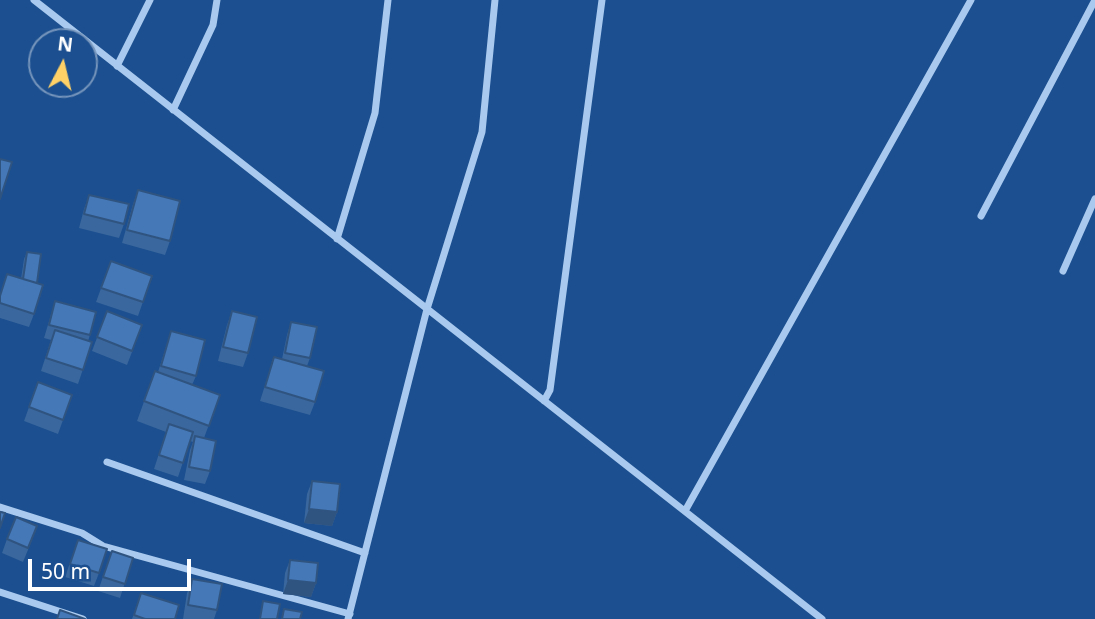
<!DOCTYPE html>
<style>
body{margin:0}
#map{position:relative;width:1095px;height:619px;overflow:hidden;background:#1b4f8f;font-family:"Noto Sans",sans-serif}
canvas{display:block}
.north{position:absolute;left:28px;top:28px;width:70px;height:70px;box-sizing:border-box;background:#1b4f8f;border:2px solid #7695bc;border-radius:50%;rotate:7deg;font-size:19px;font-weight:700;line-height:28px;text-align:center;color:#fff}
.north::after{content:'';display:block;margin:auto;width:24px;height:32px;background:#ffd166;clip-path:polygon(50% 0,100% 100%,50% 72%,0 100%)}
.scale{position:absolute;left:28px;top:559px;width:163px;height:32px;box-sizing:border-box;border:4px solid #fff;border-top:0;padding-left:9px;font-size:21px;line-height:24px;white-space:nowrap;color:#fff;-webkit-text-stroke:5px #1b4f8f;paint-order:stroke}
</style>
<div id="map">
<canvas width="1095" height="619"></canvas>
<div class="north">N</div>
<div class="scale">50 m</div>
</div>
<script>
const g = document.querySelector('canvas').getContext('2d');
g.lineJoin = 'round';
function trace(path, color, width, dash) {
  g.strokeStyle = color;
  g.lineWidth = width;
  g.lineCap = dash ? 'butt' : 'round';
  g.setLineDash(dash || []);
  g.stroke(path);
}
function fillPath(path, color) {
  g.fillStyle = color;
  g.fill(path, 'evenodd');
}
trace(new Path2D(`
 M34,0L822,619
 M117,66L150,0
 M173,110L213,25L217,0
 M981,216L1095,0
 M337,239L375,113L388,0
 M1063,271L1095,199
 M544,401L550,390L602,0
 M107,462L365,553
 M0,507L82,533L103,546L350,614
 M685,511L971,0
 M0,592L83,619
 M348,619L427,309L482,132L495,0`), '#a9c9ee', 7);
fillPath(new Path2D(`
 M138,190L170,241L165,255L122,243L133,204Z
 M89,195L124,224L119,238L79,228L84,209Z
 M27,252L36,283L34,314L29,327L0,318V294L7,274L21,279L24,259Z
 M111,261L152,276L138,316L96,302Z
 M55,301L90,335L88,341L92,342L78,384L41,371L51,340L44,338Z
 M107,311L137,339L127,365L92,351Z
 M232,311L248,353L243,367L218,361L227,325Z
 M291,322L310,358L307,366L315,402L310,415L260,401L274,357L282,359L287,335Z
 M171,331L196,376L192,385L220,395L204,438L210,471L205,484L184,480L190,450L193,442L190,441L178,477L154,469L166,432L137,421L155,371L158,372Z
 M38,382L72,395L58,434L24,421Z
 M312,481L337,512L332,526L304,523L307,494Z
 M7,539L32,540L23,562L2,553Z
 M78,540L99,573L94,586L65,577Z
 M112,551L133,558L120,598L98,591Z
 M290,560L316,583L311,597L283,594L285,573Z
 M192,579L217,610L214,619H183L187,593Z
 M141,593L175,619H132Z`), '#3a679d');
fillPath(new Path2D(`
 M309,509L337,512L332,526L304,523Z
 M288,580L316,583L311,597L283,594Z`), '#305480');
const building = new Path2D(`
 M0,159L12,162L0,199Z
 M138,190L180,201L170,241L127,230Z
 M89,195L129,204L124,224L84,214Z
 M27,252L41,254L37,283L23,279Z
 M111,261L152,276L143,302L101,288Z
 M7,274L43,285L34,314L0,303V296Z
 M55,301L96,312L90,335L49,325Z
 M107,311L142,325L132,351L97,337Z
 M232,311L257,317L248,353L223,347Z
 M291,322L317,327L310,358L285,353Z
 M55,330L92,342L83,370L46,358Z
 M171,331L205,340L196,376L161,366Z
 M274,357L324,371L315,402L265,387Z
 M155,371L220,395L209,426L144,401Z
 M38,382L72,395L63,420L29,407Z
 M169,424L193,432L183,463L159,455Z
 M195,436L216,441L210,471L189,467Z
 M312,481L340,484L337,512L309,509Z
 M0,512L5,513L0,528Z
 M16,517L37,526L28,548L7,539Z
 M78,540L107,549L99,573L70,564Z
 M112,551L133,558L125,584L103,577Z
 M290,560L318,563L316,583L288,580Z
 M192,579L222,584L217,610L188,605Z
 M141,593L179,605L175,619H145L134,615Z
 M263,601L280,604L277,619H260Z
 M284,609L302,612L300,619H282Z
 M60,610L85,619H57Z`);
fillPath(building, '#4478b7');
trace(building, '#305480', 2);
</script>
